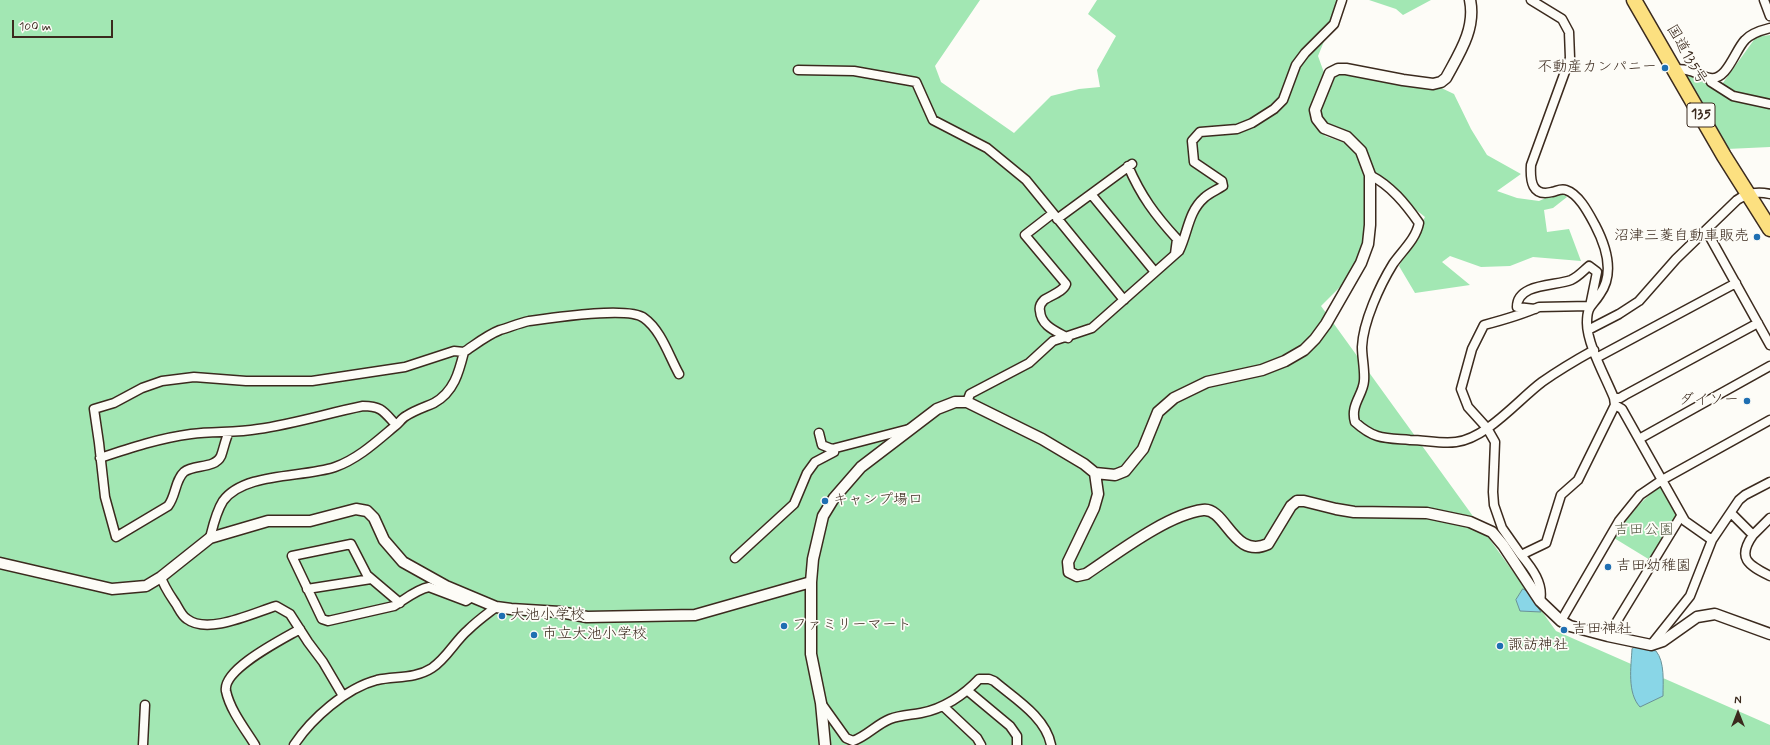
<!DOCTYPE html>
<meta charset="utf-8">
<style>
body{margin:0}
#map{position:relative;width:1770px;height:745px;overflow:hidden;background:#fdfcf7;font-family:Mynerve,sans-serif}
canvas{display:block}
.north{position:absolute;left:1718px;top:693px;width:40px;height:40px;-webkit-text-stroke:3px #fdfcf7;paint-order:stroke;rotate:0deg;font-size:11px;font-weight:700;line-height:16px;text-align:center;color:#3b2a1e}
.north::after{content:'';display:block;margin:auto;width:14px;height:18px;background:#3b2a1e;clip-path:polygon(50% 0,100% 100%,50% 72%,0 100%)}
.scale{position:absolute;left:12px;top:20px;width:101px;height:18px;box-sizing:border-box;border:2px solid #3b2a1e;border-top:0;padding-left:5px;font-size:12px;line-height:14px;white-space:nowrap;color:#3b2a1e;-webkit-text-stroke:3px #fdfcf7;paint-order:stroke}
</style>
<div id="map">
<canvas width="1770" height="745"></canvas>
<div class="north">N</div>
<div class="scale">100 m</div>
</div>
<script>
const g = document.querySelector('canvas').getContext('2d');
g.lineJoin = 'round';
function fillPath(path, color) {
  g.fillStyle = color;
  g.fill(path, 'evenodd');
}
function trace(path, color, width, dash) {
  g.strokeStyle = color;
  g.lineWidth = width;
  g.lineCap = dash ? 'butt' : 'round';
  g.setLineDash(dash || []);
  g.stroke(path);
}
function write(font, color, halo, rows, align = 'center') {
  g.font = font + ' Mynerve,"Klee One",sans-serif';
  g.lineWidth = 3.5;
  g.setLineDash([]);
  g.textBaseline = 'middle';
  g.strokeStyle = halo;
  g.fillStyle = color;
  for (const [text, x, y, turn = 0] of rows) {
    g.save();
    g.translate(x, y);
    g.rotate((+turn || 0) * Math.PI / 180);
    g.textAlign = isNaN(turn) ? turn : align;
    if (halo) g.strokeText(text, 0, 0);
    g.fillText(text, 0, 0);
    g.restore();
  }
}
fillPath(new Path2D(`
 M0,0H980L935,66L941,82L1014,133L1051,96L1079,89L1100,87L1097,70L1116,36L1088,14L1097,0H1341L1318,56L1327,81L1323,90L1332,85L1338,69L1433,84L1454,94L1471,129L1487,155L1521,174L1497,191L1517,198L1539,201L1559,192L1567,197L1553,208L1544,210L1547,232L1569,229L1581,261L1533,257L1510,266L1481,267L1450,256L1442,262L1470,285L1415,293L1399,266L1425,217L1390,189L1370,175L1359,143L1313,116L1325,136L1357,147L1370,198L1358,269L1321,306L1556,631L1770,725V745H0Z
 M1369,0H1431L1403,15L1396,9Z
 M1770,35V147L1727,149L1686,75L1720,87L1756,37Z
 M1659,488H1663L1677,512V516L1650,560L1614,538C1628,518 1639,501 1659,488Z`), '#a2e7b3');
const water = new Path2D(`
 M1523,589L1527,591L1541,612L1520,611L1516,600Z
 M1635,647L1656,651C1665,662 1663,682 1663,696L1640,707C1627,693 1631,667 1632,649Z`);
fillPath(water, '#89d6e7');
trace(water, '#6a9197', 1);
const minor = new Path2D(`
 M1531,0L1562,19L1569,32L1570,58L1531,165C1530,181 1532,197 1552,192C1557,191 1561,188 1566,190C1579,194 1589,214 1595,225C1606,246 1615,273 1600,294C1592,307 1587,305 1587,323C1587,344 1606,378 1614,398L1615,405L1578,480L1561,495L1546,543L1521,555C1532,568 1544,584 1540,601
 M1764,0L1770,16
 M1674,69C1679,69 1685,69 1690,71C1696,72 1703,77 1710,78C1727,81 1735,50 1745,40C1751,33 1762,30 1770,28
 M798,70L854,71L916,82L933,120L987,148L1026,180L1124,300
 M1709,78L1711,82L1733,96L1770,104
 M1128,166C1141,196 1155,215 1177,239L1175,254
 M1370,175C1391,186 1405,203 1419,223C1416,239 1402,251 1393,264C1380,285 1363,322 1362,347C1362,358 1365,370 1364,381C1363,395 1350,405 1355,422C1375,440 1385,438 1410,440C1425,440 1441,444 1456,442C1487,438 1518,400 1542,382C1559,370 1576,360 1594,350
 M1091,194L1155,272
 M1052,214L1025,235L1066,284C1063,292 1051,295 1044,300C1041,303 1039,307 1040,311C1041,326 1056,331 1068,338
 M1057,219L1132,164
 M1706,230L1770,345
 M1588,330L1619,314L1639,301L1676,259L1737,200C1748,193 1757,191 1770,194
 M1598,357L1736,283
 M1614,398H1620L1625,395L1758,323
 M967,402L970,394L1029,363L1053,341L1092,328L1179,251C1188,233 1188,212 1204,198C1209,193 1217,190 1223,186L1222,181L1194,162L1192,141L1200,132L1237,129L1252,123L1274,109L1283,100L1296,65L1305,53L1334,24L1342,0
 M1615,405L1622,409L1685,521L1712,540
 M229,432C225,440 224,448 221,456C215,469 194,464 184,472C175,480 176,496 168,506L116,537L105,497L99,443L94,409L114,403L142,388L162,381L194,377L246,381H312L405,367L454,351L464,352C476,344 487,335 500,330C510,327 520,323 529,321C551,318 628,306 644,318C661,330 669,356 679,374
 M819,433L822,445L832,449L909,429
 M1639,439L1770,366
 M100,458C130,448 160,438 191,434C214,431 236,433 258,429C294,424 328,413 363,406C382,406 384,412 396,425
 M1731,513L1753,535C1736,559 1749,565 1770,576
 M1753,535L1770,518
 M210,538C213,526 216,512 223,501C244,472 303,478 335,467C358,459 377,441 395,426C399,423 402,418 406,416C415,410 425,407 434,403C454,392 459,372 464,352
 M1521,555L1502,528L1494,505L1493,492L1495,442L1487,428L1468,407L1461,389L1472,349L1484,325C1503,320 1521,315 1539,307L1590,306L1597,272L1589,266C1584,270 1578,277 1571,280C1556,286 1517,283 1517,307L1535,309
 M735,558L794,504L807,473L815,462L834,452L832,449
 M161,577C164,587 170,595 176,604C179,609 182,616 187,619C208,635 253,613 276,606L290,614L308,642L323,662L343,696
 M307,589L371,579
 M400,603L367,575L351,544L292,556L322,619L328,621L394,606C404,600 417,589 429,587L466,601L472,597
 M1561,621L1619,521L1640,495L1662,480L1770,420
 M1608,636L1681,516
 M1651,645L1690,596L1712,540L1739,500L1745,495L1770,482
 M968,691L1010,726L1017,736V745
 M821,703L846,738L853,741C867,736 877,724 890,719C900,715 910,715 921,713C943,709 964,695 979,679H989L994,681C1014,698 1046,717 1051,745
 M943,706L977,738L981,745
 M143,745L145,705
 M255,745C245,729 230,710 226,691C222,669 283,639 300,629
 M294,745C311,719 346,688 377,680C396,676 415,679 432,668C447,658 455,641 468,630C477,621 487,614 496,607`);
const tertiary = new Path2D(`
 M1095,473L1098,494L1094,508L1068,562L1069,572L1077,576L1086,574C1116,554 1168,514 1203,510C1226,507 1233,560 1268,544L1291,506L1297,501H1304L1336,509L1354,512L1427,513L1470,522L1492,532L1503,545L1540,601L1561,621L1570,626L1608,636L1651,645L1663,641L1697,617L1715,614L1770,634
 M0,563L112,589L146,586L161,577L210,538L268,521H310L356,509L367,511L374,518L384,540L403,562L446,586L496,607L511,609L560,612L587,617L695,615L811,582
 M825,745L821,703L811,654V582L813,559L823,516L834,498L861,467L937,409L955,402H967L1042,439L1084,464L1095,473L1115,475L1125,471L1143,449L1158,412L1174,398L1207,382L1262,370L1285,361L1304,350L1315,339L1326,324L1361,263L1368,244L1370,225V175L1361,151L1347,137L1324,128L1317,119L1315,110L1330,73L1338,69H1346L1403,80L1433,84L1441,82L1446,78C1459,54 1476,29 1470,0`);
const trunk = new Path2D(`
 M1634,0L1724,156L1770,229`);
trace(minor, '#3b2a1e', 11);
trace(tertiary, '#3b2a1e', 13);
trace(trunk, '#3b2a1e', 17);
trace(minor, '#fdfcf7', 8);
trace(tertiary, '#fdfcf7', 10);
trace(trunk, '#fce080', 14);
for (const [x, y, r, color] of [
 [1665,68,4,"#1f6fb2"],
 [1757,237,4,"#1f6fb2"],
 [1747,401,4,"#1f6fb2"],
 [825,501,4,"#1f6fb2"],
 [1608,567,4,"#1f6fb2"],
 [502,616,4,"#1f6fb2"],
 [784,626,4,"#1f6fb2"],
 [1564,630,4,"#1f6fb2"],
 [534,635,4,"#1f6fb2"],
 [1500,646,4,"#1f6fb2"]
]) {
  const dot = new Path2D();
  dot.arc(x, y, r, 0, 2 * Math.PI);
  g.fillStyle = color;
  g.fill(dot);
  trace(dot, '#fdfcf7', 1.5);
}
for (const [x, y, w] of [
 [1701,115,28]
]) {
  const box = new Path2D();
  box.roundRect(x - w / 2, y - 12, w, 24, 3);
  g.fillStyle = '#fdfcf7';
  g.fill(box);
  trace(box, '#3b2a1e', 1);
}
write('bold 14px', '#3b2a1e', null, [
 ["135",1701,115]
]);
write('15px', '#3b2a1e', '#fdfcf7', [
 ["国道135号",1686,55,60]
]);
write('15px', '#3b2a1e', '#fdfcf7', [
 ["不動産カンパニー",1657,68,"right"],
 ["沼津三菱自動車販売",1749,237,"right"],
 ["ダイソー",1739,401,"right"],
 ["キャンプ場口",833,501],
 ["吉田幼稚園",1616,567],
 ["大池小学校",510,616],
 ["ファミリーマート",792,626],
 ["吉田神社",1572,630],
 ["市立大池小学校",542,635],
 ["諏訪神社",1508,646]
], 'left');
write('15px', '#555943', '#fdfcf7', [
 ["吉田公園",1644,531]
]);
</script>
